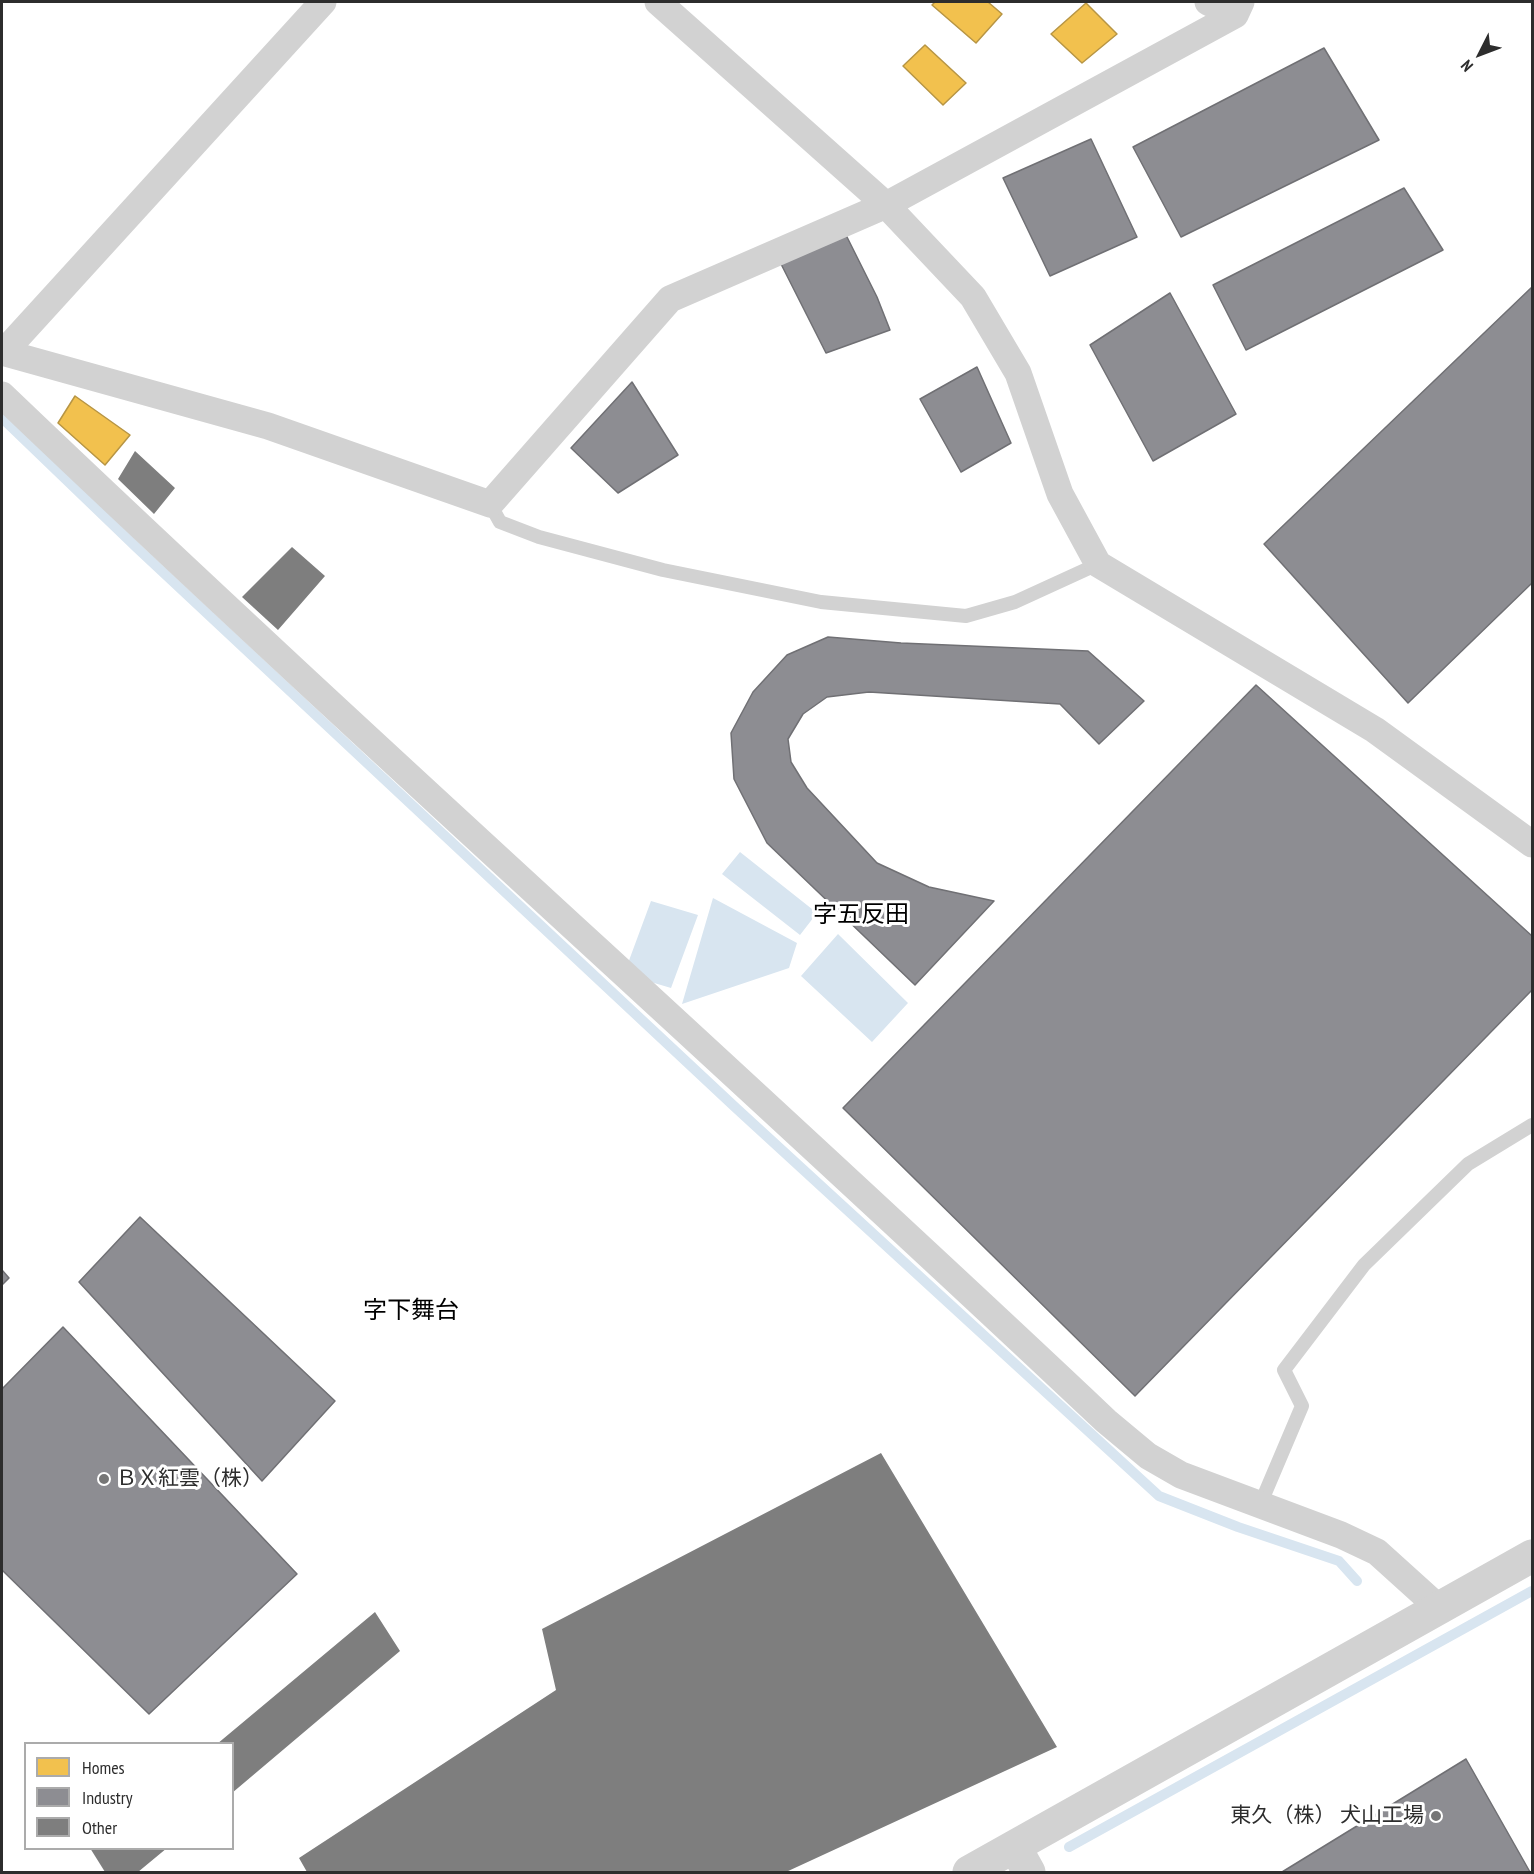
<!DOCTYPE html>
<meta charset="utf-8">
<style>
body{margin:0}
#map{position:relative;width:1534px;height:1874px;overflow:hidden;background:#fff;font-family:"PT Sans Narrow",sans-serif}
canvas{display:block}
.frame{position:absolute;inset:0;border:3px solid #2d2d2d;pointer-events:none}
.legend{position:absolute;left:24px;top:1742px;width:210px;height:108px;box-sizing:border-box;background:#fff;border:2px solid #ababab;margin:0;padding:8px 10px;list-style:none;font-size:18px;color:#2d2d2d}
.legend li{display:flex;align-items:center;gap:12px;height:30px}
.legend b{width:30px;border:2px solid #ababab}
.north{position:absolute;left:1450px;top:24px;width:60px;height:60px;-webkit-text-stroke:4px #fff;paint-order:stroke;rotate:228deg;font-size:16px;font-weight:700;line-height:24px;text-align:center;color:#2d2d2d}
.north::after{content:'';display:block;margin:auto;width:21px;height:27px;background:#2d2d2d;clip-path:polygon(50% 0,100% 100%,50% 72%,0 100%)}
</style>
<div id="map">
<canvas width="1534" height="1874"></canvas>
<div class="frame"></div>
<ul class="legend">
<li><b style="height:16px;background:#f2c14e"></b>Homes</li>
<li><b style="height:16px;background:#8d8d92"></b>Industry</li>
<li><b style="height:16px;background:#7e7e7e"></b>Other</li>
</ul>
<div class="north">N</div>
</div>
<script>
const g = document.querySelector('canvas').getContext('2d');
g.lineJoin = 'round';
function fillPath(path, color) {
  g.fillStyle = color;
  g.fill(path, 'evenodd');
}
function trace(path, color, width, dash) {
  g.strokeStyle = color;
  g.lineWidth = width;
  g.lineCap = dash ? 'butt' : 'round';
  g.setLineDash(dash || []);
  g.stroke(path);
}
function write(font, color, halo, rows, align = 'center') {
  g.font = font + ' "PT Sans Narrow","Noto Sans JP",sans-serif';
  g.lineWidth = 6;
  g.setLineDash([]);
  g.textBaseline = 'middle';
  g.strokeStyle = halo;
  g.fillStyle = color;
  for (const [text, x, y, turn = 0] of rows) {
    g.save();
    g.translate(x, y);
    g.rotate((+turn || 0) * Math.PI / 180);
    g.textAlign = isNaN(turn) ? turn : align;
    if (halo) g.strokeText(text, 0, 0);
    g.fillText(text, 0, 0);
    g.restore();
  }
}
fillPath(new Path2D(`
 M740,852L817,913L800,935L722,874Z
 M713,898L797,943L789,968L682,1004Z
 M651,901L698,915L671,988L624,974Z
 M838,934L908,1003L872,1042L801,976Z`), '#d8e5f0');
const homes = new Path2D(`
 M935,2H988L1002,14L976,43L932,5Z
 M1086,3L1117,34L1082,63L1051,34Z
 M925,45L966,83L943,105L903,66Z
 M75,396L130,435L105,465L58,423Z`);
fillPath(homes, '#f2c14e');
trace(homes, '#b79544', 1.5);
const industry = new Path2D(`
 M1324,48L1379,140L1181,237L1133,147Z
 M1091,139L1137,237L1050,276L1003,178Z
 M1404,188L1443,250L1246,350L1213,285Z
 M846,235L877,297L890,330L826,353L779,260Z
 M1532,287V583L1408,703L1264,544Z
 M1170,293L1236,414L1153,461L1090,345Z
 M977,367L1011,443L961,472L920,399Z
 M632,382L678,455L618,493L571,448Z
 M828,637L901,643L1088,651L1144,701L1099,744L1060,704L869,692L827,697L803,714L788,739L791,762L807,788L877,863L929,887L994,901L915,985L767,843L734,779L731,733L753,692L787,655Z
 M1256,685L1532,936V990L1135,1396L843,1108Z
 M140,1217L335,1401L262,1481L79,1282Z
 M2,1270L9,1278L2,1285Z
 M63,1327L297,1574L149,1714L2,1570V1389Z
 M1466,1759L1530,1872H1282Z`);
fillPath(industry, '#8d8d92');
trace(industry, '#707074', 1.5);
trace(new Path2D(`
 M2,418L137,548L736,1108L1159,1496L1238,1527L1339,1561L1357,1581
 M1069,1847L1532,1591`), '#d8e5f0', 10);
fillPath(new Path2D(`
 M135,451L175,488L154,514L118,479Z
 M292,547L325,576L278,630L242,597Z
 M881,1453L1057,1747L786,1872H307L299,1858L556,1690L542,1629Z
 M375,1612L400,1651L232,1793V1744H217Z
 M90,1848H167L138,1872H105Z`), '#7e7e7e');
trace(new Path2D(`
 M490,504L500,522L539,537L663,570L821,602L966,616L1015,602L1098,564
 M1260,1505L1302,1406L1284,1370L1364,1265L1468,1164L1532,1125`), '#d2d2d2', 14);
trace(new Path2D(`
 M658,2L886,205L973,297L1018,373L1060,494L1098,564L1375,730L1532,844
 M1208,2L1235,15
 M2,352L268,426L490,504L670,299L886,205L1235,15L1241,2
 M4,352L323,2
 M2,395C365,742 741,1076 1106,1421L1148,1456L1181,1475L1341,1535L1377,1552L1439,1608`), '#d2d2d2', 27);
trace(new Path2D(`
 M1015,1847L1029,1872
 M969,1872L1532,1556`), '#d2d2d2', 33);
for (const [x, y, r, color] of [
 [104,1479,6,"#767676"],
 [1436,1816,6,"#767676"]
]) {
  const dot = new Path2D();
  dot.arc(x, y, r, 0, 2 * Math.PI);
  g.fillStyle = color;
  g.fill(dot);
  trace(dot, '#fff', 2);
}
write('21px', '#2d2d2d', '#fff', [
 ["ＢＸ紅雲（株）",116,1479],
 ["東久（株） 犬山工場",1424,1816,"right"]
], 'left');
write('24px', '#000', '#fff', [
 ["字五反田",861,915],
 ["字下舞台",411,1311]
]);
</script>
